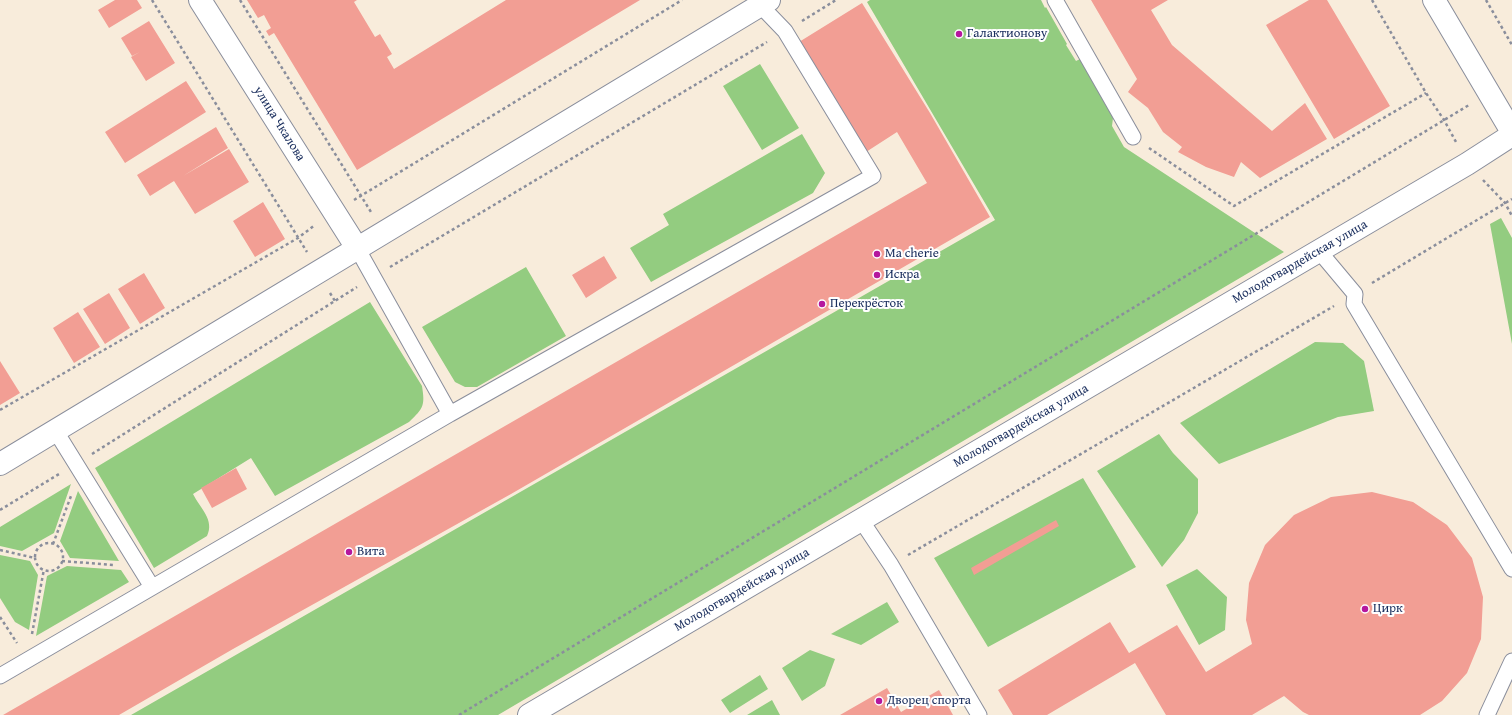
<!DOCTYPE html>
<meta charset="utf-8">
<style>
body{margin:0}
canvas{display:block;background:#f8ecdb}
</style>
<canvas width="1512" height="715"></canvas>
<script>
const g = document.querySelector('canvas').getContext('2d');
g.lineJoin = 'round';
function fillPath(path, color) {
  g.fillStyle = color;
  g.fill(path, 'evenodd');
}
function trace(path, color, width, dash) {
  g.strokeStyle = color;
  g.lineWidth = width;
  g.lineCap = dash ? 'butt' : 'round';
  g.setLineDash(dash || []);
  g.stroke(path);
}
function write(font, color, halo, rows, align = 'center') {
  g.font = font + ' "Gentium Book Plus",serif';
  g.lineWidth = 4;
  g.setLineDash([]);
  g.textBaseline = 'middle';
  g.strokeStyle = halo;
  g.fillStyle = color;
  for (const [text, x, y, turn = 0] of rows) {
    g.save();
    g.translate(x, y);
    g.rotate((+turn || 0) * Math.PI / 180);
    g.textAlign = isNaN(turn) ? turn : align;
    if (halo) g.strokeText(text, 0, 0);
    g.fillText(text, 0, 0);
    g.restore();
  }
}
fillPath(new Path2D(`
 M870,0H1041L1045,8L1046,7L1067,44L1066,45L1076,61L1080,59L1113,118L1112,126L1124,147L1284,252L498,715H131L995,220L867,2Z
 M760,64L799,128L762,150L723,86Z
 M802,134L825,173L813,193L651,282L630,248L669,225L663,214Z
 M1501,218L1512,238V344L1490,224Z
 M526,267L566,336L477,387H465L455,382L422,327Z
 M370,302L422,386C425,405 424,408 409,422L275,496L251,458L193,494C200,508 215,520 207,536L154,568L95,468Z
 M1315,342L1343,343L1364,361L1374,411L1338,417L1219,464L1180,423Z
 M1159,434L1173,453L1198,479V513L1184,540L1162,567L1097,471Z
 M1083,478L1136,567L988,647L934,558Z
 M71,484L54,533L22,551L0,546V527Z
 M78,491L119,561L70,558L60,541Z
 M0,555L30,561L38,575L29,630L15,622L0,598Z
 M67,566L121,570L129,582L36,636L47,576Z
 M1197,569L1227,597L1225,630L1199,645L1166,585Z
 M887,602L899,622L861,645L831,634Z
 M810,650L835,659L825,686L802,701L782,668Z
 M760,675L768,689L730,713L721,700Z
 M772,700L780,715H747Z`), '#93cc80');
fillPath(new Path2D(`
 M115,0H137L142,8L109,28L98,10Z
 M247,0H357L354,2L375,37L380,34L392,54L387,57L394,69L506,0H640L357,170L274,33L269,36L266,31L271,28L264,15L258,18Z
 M1091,0H1168L1151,10L1172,45L1272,131L1305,103L1327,139L1260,178L1241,162L1234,177L1206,167L1178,152L1182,147L1163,132L1148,108L1128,92L1137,79Z
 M1309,0H1327L1390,106L1334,139L1266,25Z
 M862,3L930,113L990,217L511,494L233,649L119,715H3L927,183L897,132L866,152L799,42Z
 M149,21L175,63L146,81L131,57L140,52L132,56L121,38Z
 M186,81L206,112L125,163L105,132Z
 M216,127L228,148L183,176L229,149L249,182L195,214L174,181L150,196L137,175Z
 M263,202L285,239L255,257L233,221Z
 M604,256L617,278L586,298L572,275Z
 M144,273L165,308L140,324L118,289Z
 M109,293L130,328L105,344L83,309Z
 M78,312L100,347L74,363L53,328Z
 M0,361L20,393L0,405Z
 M236,468L247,489L212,508L201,488Z
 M1372,492L1413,502L1447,525L1472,558L1483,597L1481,639L1467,673L1442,701L1420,715H1309L1303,712L1284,696L1252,715H1166L1135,663L1047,715H1013L998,690L1110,622L1129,653L1177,625L1206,672L1252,644L1246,620L1249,583L1265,545L1294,515L1331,497Z
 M1056,520L1059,526L974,575L971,568Z
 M887,688L901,712L939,690L953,715H840Z`), '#f29e94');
const lane = new Path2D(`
 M1055,0L1133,137
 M357,248L450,414L873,176L785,31L760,5
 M1319,251L1355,294L1354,304L1512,569
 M55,430L152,587
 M861,520L891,565L979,715
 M0,676L450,414
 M1487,715L1512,661`);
const street = new Path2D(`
 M1434,0L1512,132
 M529,715L1467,164L1512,135`);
const secondary = new Path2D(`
 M200,0L357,248
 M0,464L769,0`);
trace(lane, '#8a8e9c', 17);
trace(street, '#8a8e9c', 24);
trace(secondary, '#8a8e9c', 24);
trace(new Path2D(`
 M152,0L307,252
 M240,0L371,212
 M1372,0L1426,93L1444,120L1456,142
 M1486,0L1512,45
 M802,21L836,0
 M1149,148L1234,206L1426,93
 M1483,180L1505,203L1512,216
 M354,200L682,0
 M390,267L767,42
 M1372,283L1512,199
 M330,293L335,301
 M0,410L298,238L315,225
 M92,454L357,287
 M0,510L59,474
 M35 557a14 14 0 1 1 28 0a14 14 0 1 1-28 0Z
 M53,544L71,496
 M0,550L35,558
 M908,555L1334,306
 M62,561L114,565
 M0,617L17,643
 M32,634L44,569
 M459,715L1469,105`), '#8a8e9c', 2.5, [3, 3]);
trace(lane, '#fff', 15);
trace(street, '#fff', 22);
trace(secondary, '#fff', 22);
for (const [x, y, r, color] of [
 [959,34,4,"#b5179e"],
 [877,254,4,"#b5179e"],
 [877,275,4,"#b5179e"],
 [822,304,4,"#b5179e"],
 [349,552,4,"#b5179e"],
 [1365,609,4,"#b5179e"],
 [879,701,4,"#b5179e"]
]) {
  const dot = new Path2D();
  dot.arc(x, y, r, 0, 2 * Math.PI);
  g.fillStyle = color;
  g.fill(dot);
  trace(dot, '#fff', 1.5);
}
write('13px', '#1b2f5e', '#fff', [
 ["Галактионову",967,34],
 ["Ma cherie",885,254],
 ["Искра",885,275],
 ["Перекрёсток",830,304],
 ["Вита",357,552],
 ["Цирк",1373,609],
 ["Дворец спорта",887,701]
], 'left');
write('13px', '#1b2f5e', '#fff', [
 ["улица Чкалова",279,124,58],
 ["Молодогвардейская улица",1300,262,-30],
 ["Молодогвардейская улица",1021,426,-30],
 ["Молодогвардейская улица",742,590,-30]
]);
</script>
